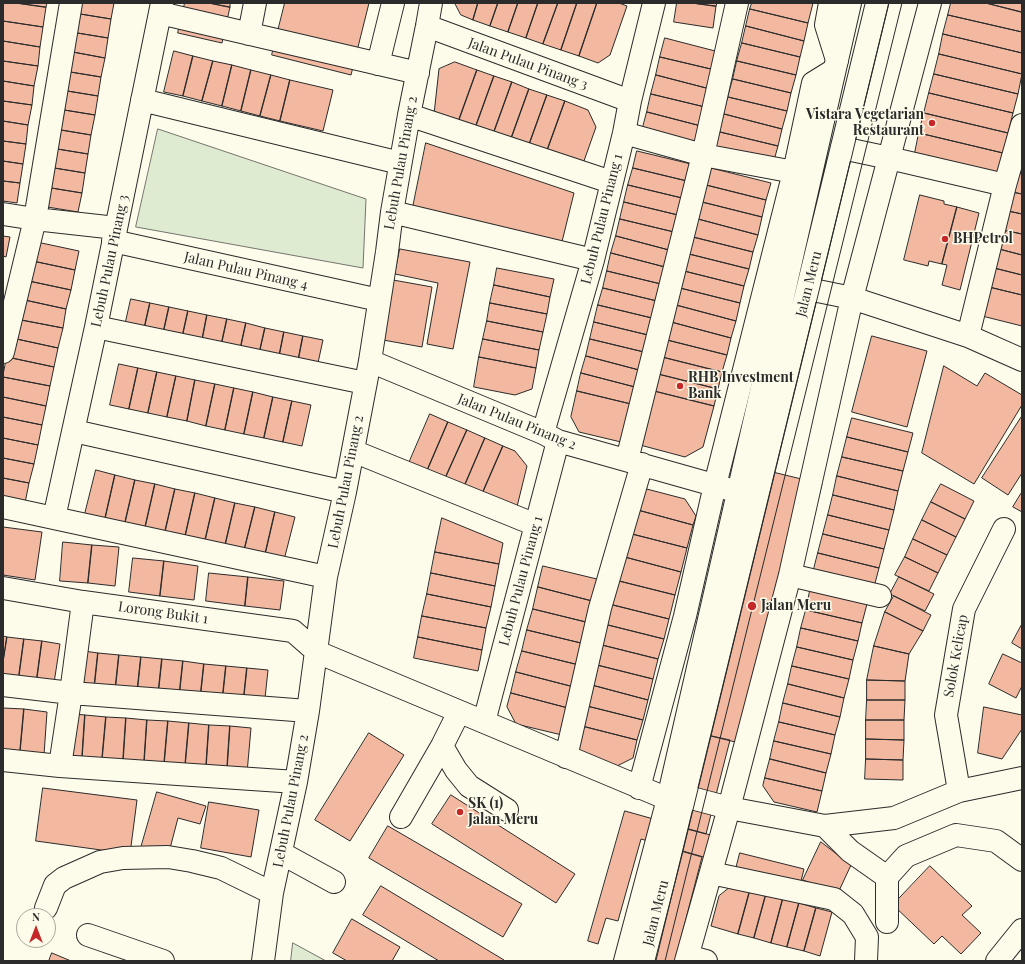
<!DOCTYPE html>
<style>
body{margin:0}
#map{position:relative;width:1025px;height:964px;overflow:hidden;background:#fdfbea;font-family:"Playfair Display",serif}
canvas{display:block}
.frame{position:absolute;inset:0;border:4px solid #2b2b2b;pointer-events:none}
.north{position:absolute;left:16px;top:908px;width:40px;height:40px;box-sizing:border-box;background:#fdfbea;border:1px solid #a9a89e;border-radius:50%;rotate:0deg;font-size:11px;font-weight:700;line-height:16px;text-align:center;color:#2b2b2b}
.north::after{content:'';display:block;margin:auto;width:14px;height:18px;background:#c62828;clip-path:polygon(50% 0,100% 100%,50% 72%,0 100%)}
</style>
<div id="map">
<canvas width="1025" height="964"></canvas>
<div class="frame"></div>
<div class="north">N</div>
</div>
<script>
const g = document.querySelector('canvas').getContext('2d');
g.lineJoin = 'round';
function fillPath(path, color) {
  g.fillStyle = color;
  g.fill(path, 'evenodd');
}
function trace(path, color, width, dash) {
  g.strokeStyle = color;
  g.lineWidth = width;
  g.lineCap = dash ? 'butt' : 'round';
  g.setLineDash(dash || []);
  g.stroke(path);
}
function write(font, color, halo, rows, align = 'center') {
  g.font = font + ' "Playfair Display",serif';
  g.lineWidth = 3;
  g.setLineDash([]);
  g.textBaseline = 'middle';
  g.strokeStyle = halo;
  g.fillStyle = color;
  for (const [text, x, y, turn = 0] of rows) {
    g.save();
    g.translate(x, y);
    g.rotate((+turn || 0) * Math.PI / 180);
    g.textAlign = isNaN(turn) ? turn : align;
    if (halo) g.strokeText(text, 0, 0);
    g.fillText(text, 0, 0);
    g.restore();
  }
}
const green = new Path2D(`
 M158,129L366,199L363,268L136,227Z
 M293,943L326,961H291Z`);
fillPath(green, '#deebd1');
trace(green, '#74746e', 1);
const building = new Path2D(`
 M3,3H16L46,7L43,27L3,21Z
 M16,3H47L46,7Z
 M69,3H114L111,19L68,12Z
 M185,3H209L230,7L226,25L182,15Z
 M209,3H230V7Z
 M285,3H369L351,75L272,55Z
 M455,3H478L473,20L461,15Z
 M478,3H498L490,26L473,20Z
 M498,3H518L508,32L490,26Z
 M518,3H538L526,38L508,32Z
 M538,3H558L543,44L526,38Z
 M558,3H577L561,50L543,44Z
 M577,3H597L579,56L561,50Z
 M597,3H619L627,6L610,55L598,63L579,56Z
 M677,3H692L716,6L713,28L674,22Z
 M692,3H717L716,6Z
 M752,3H813L808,23L750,9Z
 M951,3H986L1022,12V32L948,15Z
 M986,3H1022V12Z
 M750,9L808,23L804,41L746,26Z
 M68,12L111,19L108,38L65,31Z
 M182,15L226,25L222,43L178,33Z
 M948,15L1022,32V53L943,34Z
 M3,21L43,27L40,47L3,41Z
 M746,26L804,41L800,57L742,43Z
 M65,31L108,38L105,58L62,50Z
 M943,34L1022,53V74L939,54Z
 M665,38L719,52L715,70L660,57Z
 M3,41L40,47L38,66L3,61Z
 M742,43L800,57L796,75L737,61Z
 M62,50L105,58L101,77L58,70Z
 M174,51L193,56L183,96L164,92Z
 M939,54L1022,74L1018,94L934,74Z
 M193,56L213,61L202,101L183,96Z
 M660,57L715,70L710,89L656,75Z
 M3,61L38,66L34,86L3,81Z
 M213,61L232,65L222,106L202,101Z
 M737,61L796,75L791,93L733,79Z
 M455,62L477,70L455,131L433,123L439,69Z
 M232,65L251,70L241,111L222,106Z
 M58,70L101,77L98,96L55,89Z
 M251,70L271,75L260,116L241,111Z
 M477,70L494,76L472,137L455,131Z
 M934,74L1018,94L1013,113L929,93Z
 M271,75L290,80L280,121L260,116Z
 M656,75L710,89L705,107L651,94Z
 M494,76L512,82L490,143L472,137Z
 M733,79L791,93L787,111L728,97Z
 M290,80L333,90L323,131L280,121Z
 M3,81L34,86L32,105L3,101Z
 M512,82L529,89L507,150L490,143Z
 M55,89L98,96L95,115L52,108Z
 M529,89L547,95L525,156L507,150Z
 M929,93L1013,113L1008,133L924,113Z
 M651,94L705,107L701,126L647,112Z
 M547,95L565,101L543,162L525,156Z
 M728,97L787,111L782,129L724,114Z
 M3,101L32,105L28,125L3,121Z
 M565,101L588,110L596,127L579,175L543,162Z
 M52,108L95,115L91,135L49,128Z
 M647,112L701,126L696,144L642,131Z
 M924,113L1008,133L1003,153L919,133Z
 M724,114L782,129L778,146L720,132Z
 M3,121L28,125L26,144L3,141Z
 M49,128L91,135L88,154L45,147Z
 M720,132L778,146L773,164L715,150Z
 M919,133L1003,153L999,173L915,153Z
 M3,141L26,144L23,164L3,161Z
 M426,143L574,193L557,262L409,227Z
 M45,147L88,154L85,173L42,166Z
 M637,151L691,164L687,181L633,168Z
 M3,161L23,164L20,183L3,181Z
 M42,166L85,173L82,193L39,186Z
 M633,168L687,181L682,198L628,185Z
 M711,168L771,183L766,200L706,185Z
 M1017,173L1022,174V194L1012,192Z
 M3,181L20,183L17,203L3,201Z
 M628,185L682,198L678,215L624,202Z
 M706,185L766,200L762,217L702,202Z
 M39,186L82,193L78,212L35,205Z
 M1012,192L1022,194V214L1008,211Z
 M920,195L944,201V204L957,207L942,264L929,261L928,266L904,260Z
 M624,202L678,215L674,232L620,219Z
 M702,202L762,217L758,235L698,219Z
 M957,207L979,213L960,290L942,285L947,265L942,264Z
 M1008,211L1022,214V234L1003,230Z
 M620,219L674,232L669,250L616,236Z
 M698,219L758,235L753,252L693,237Z
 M1003,230L1022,234V255L999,249Z
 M3,236L10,237L6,257L3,256Z
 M616,236L669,250L665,267L611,253Z
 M693,237L753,252L749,269L689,254Z
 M32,241L79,251L75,270L28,260Z
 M400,249L470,262L453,349L427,344L438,283L395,274Z
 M999,249L1022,255V275L994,268Z
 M611,253L665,267L661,284L607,271Z
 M689,254L749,269L744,286L684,271Z
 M28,260L75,270L71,290L24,280Z
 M497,268L554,279L550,297L494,285Z
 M994,268L1022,275V295L989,287Z
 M607,271L661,284L657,301L603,288Z
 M684,271L744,286L740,303L680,288Z
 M24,280L71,290L66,309L20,299Z
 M393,280L432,287L422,347L383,340Z
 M494,285L550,297L547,314L490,303Z
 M989,287L1022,295V326L982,316Z
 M603,288L657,301L652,318L598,305Z
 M680,288L740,303L736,321L676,305Z
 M20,299L66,309L63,328L16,319Z
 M131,299L150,303L141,343L122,339Z
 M150,303L169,307L160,348L141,343Z
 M490,303L547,314L543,332L487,321Z
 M598,305L652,318L648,335L594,322Z
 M676,305L736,321L731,338L671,322Z
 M169,307L188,311L179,352L160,348Z
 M188,311L207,315L199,356L179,352Z
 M207,315L227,319L218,360L199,356Z
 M16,319L63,328L58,348L12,338Z
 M227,319L246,323L237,364L218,360Z
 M487,321L543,332L539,350L483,339Z
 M594,322L648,335L644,352L590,339Z
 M671,322L731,338L727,355L667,340Z
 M246,323L265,328L256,368L237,364Z
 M265,328L284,332L276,372L256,368Z
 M284,332L303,336L295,377L276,372Z
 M303,336L323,340L314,381L295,377Z
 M872,336L927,351L907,427L852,412Z
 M12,338L58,348L54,367L7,357Z
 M483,339L539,350L536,368L479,357Z
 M590,339L644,352L639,370L586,356Z
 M667,340L727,355L722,372L662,357Z
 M586,356L639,370L635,387L581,373Z
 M7,357L54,367L50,386L3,377Z
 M479,357L536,368L532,389L515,395L474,387Z
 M662,357L722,372L718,389L658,374Z
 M119,364L138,368L129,409L110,405Z
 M944,366L977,386L985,373L1022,395V405L974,484L922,453Z
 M138,368L157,372L148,413L129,409Z
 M157,372L176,376L167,417L148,413Z
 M581,373L635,387L631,404L577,391Z
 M658,374L718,389L714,406L654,391Z
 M176,376L195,380L187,421L167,417Z
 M3,377L50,386L46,406L3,397Z
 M195,380L215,384L206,426L187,421Z
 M215,384L234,388L225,430L206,426Z
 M234,388L253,392L244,434L225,430Z
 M577,391L631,404L621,442L579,432L571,417Z
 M654,391L714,406L703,447L685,457L640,445Z
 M253,392L273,397L264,438L244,434Z
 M3,397L46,406L42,425L3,417Z
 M273,397L292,401L283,442L264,438Z
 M292,401L311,405L302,446L283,442Z
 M430,414L448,422L421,485L403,477Z
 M1022,416V473L1008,495L982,478Z
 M3,417L42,425L38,445L3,438Z
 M852,418L913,433L908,452L847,437Z
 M448,422L467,430L439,492L421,485Z
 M467,430L485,438L458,501L439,492Z
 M847,437L908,452L903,471L842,457Z
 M3,438L38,445L34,464L3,458Z
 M485,438L503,446L476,508L458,501Z
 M503,446L515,451L527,466L513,523L476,508Z
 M842,457L903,471L898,491L837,476Z
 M3,458L34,464L29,483L3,478Z
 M748,466L822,484L755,747L707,735Z
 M96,470L115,475L105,519L85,514Z
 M115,475L135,480L125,523L105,519Z
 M837,476L898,491L894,510L833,495Z
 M3,478L29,483L25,503L3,498Z
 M135,480L155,484L145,528L125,523Z
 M155,484L175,489L165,532L145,528Z
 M941,484L974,501L965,519L931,502Z
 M639,487L685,499L696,516L693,525L634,509Z
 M175,489L195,493L185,537L165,532Z
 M1022,492V512L1013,507Z
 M195,493L215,498L205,541L185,537Z
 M833,495L894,510L889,530L828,515Z
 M215,498L235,503L225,546L205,541Z
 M931,502L965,519L956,537L922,520Z
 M235,503L255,507L244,551L225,546Z
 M255,507L275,512L265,555L244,551Z
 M634,509L693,525L687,548L628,533Z
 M275,512L295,517L284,560L265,555Z
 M828,515L889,530L884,549L823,534Z
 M442,518L503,543L499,564L435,552Z
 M922,520L956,537L947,555L913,539Z
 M3,527L42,532L35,580L3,575Z
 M628,533L687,548L681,572L621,556Z
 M823,534L884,549L879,568L818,553Z
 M913,539L947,555L938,573L905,557Z
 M63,542L92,545L88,583L60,581Z
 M92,545L119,547L115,586L88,583Z
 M435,552L499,564L495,586L431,573Z
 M818,553L879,568L874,587L813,573Z
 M621,556L681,572L675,595L615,580Z
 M905,557L938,573L929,591L895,575Z
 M133,558L164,561L160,596L129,592Z
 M164,561L198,566L194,600L160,596Z
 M543,566L601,580L596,602L538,587Z
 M209,573L248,577L245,606L206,601Z
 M431,573L495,586L491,607L427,594Z
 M248,577L284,581L280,610L245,606Z
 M899,577L934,594L925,611L890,594Z
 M615,580L675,595L669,619L609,604Z
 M538,587L596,602L590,623L533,609Z
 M810,591L867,604L862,623L806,610Z
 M427,594L491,607L486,628L422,616Z
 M894,596L931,615L923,631L885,612Z
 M609,604L669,619L664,639L604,624Z
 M533,609L590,623L585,644L527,630Z
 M806,610L862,623L858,641L801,628Z
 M885,612L923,631L909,654L874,646Z
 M422,616L486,628L482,650L418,637Z
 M604,624L664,639L658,659L598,644Z
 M1022,624V649L1012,643Z
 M801,628L858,641L853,660L797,647Z
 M527,630L585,644L579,665L522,651Z
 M3,636L7,637L3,662Z
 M7,637L24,639L17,691L3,689V662Z
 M418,637L482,650L478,671L414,658Z
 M24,639L42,641L35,693L17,691Z
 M42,641L60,644L52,696L35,693Z
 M598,644L658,659L653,679L593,664Z
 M874,646L909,654L905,681L867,680Z
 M797,647L853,660L849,679L792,666Z
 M77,650L98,653L93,699L72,697Z
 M522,651L579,665L574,687L516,672Z
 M98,653L119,655L114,702L93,699Z
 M1003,654L1022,663V686L1016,698L989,684Z
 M119,655L141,657L136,704L114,702Z
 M141,657L162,659L157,706L136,704Z
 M162,659L183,661L178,708L157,706Z
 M183,661L204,664L199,710L178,708Z
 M204,664L226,666L221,713L199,710Z
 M593,664L653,679L648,700L588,684Z
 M226,666L247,668L242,715L221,713Z
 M792,666L849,679L844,698L788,684Z
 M247,668L268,670L263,717L242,715Z
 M516,672L574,687L568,708L511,693Z
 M867,680L905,681V700H867Z
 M588,684L648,700L643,720L583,705Z
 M788,684L844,698L840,717L783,703Z
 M511,693L568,708L562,735L516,724L507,707Z
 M867,700H905L904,720H866Z
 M783,703L840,717L835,735L779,722Z
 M583,705L643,720L637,740L578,725Z
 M984,707L1022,715V729L1002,759L978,753Z
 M3,708L24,709L20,753L3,751Z
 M24,709L47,712L44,755L20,753Z
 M64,713L85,715L82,760L61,758Z
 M85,715L106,717L102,761L82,760Z
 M106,717L126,718L123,763L102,761Z
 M126,718L147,720L144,765L123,763Z
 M147,720L168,721L164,766L144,765Z
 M866,720H904V740L866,739Z
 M168,721L189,723L185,768L164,766Z
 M779,722L835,735L831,754L774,741Z
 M189,723L209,725L206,769L185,768Z
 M209,725L230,726L227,771L206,769Z
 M578,725L637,740L633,758L615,767L572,748Z
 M230,726L251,728L247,773L227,771Z
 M369,733L404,755L350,841L315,820Z
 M707,735L730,740L706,834L683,828Z
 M866,739L904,740L903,760L866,759Z
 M774,741L831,754L826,773L770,759Z
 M770,759L826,773L822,791L765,778Z
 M866,759L903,760V780L865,779Z
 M765,778L822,791L817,812L774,802L763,786Z
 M43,788L137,800L130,854L36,841Z
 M157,792L206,806L200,824L178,818L168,856L141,848Z
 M451,795L575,874L556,903L432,824Z
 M209,802L259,810L251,857L201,848Z
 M625,811L714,836L707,858L641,839L618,921L606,918L598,944L588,941Z
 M388,826L522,904L503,937L369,858Z
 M821,842L851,865L838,893L803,880Z
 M677,850L702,857L675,961H648Z
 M740,853L804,869L800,885L736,869Z
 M930,866L972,906L962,915L981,933L961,954L942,936L934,944L893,905Z
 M733,885L750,890L738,934L711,926L719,896Z
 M381,886L504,960V961H439L363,915Z
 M750,890L766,894L754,938L738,934Z
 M766,894L783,898L771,943L754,938Z
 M783,898L799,903L787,947L771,943Z
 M799,903L816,908L804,951L787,947Z
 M816,908L832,912L820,956L804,951Z
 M352,919L400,947L392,961H347L333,953Z
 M52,953L71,961H49Z`);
fillPath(building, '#f2b8a0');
trace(building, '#2b2b2b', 1);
const minor = new Path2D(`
 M830,3L826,25L837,60
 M160,13L418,73
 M427,26L630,101
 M249,34L255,3
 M378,64L393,3
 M142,100L400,163
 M409,115L611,182
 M624,133L703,155L794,172
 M842,148L889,158L1005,185
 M392,212L593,260
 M3,214L35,219L116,228
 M113,241L379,300
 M808,289L852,298L968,336L1022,360
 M96,327L365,383
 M968,336L1005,185L1022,125
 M3,352L35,219L71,3
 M370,361L543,433L558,441L728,489
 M74,431L345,492
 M543,433L593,260L624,133L630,101L654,3
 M353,451L536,525
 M627,460L703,155L737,3
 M3,507L326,577
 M54,518L96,327L162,3
 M790,575L880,596
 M3,588L83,602L293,631L317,652L668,799
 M3,685L71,693L308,711
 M484,722L558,441
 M442,746L456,770L469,786L507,810
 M566,757L600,608L642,464
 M3,760L60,766L296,782
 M60,766L71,693L83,602
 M639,788L685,616L715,485L794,172L813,83L834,70
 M959,791L946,715L964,609L1004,529
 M684,796L729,808L825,826L894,818L959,791L1022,778
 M401,817L442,746L459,712
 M825,826L850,851L887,877
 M281,853L334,882
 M711,873L834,899L853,914L867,937L866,961
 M46,908L55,885L64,878L100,862L123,858L168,857L192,861L221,868L272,893
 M887,922V877L906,856L956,835L996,841L1022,860
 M88,935L163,961
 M688,956L706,961
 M263,961L272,893L296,782L308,711L326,577L345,492L370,361L387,252L392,212L409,115L427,26L431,3
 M686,961L729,808L790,575L852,298L930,3
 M997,961L1022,930`);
const highway = new Path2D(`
 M625,961L668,799L850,3
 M644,961L877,3`);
trace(minor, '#2b2b2b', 24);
trace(highway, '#2b2b2b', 24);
trace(minor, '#fdfbea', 22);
trace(highway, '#fdfbea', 22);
trace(new Path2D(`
 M655,961L682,855L889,3
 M665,961L902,3`), '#2b2b2b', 1);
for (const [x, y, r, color] of [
 [932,123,4,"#c62828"],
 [945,239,4,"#c62828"],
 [680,386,4,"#c62828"],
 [752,606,5,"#c62828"],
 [460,812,4,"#c62828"]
]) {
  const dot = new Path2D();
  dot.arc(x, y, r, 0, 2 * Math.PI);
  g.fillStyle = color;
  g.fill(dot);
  trace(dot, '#fdfbea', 1.5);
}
write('14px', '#2b2b2b', '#fdfbea', [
 ["Jalan Pulau Pinang 3",528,64,20],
 ["Lebuh Pulau Pinang 2",401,163,-80],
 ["Lebuh Pulau Pinang 1",602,219,-76],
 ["Lebuh Pulau Pinang 3",110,261,-78],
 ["Jalan Pulau Pinang 4",246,271,13],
 ["Jalan Meru",809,284,-76],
 ["Jalan Pulau Pinang 2",517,422,22],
 ["Lebuh Pulau Pinang 2",346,482,-79],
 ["Lebuh Pulau Pinang 1",521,581,-75],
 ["Lorong Bukit 1",163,613,8],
 ["Solok Kelicap",956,656,-80],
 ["Lebuh Pulau Pinang 2",291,801,-79],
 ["Jalan Meru",656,913,-76]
]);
write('bold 14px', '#2b2b2b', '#fdfbea', [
 ["Vistara Vegetarian",924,115,"right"],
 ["Restaurant",924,131,"right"],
 ["BHPetrol",953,239],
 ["RHB Investment",688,378],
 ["Bank",688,394],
 ["Jalan Meru",761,606],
 ["SK (1)",468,804],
 ["Jalan Meru",468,820]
], 'left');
</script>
